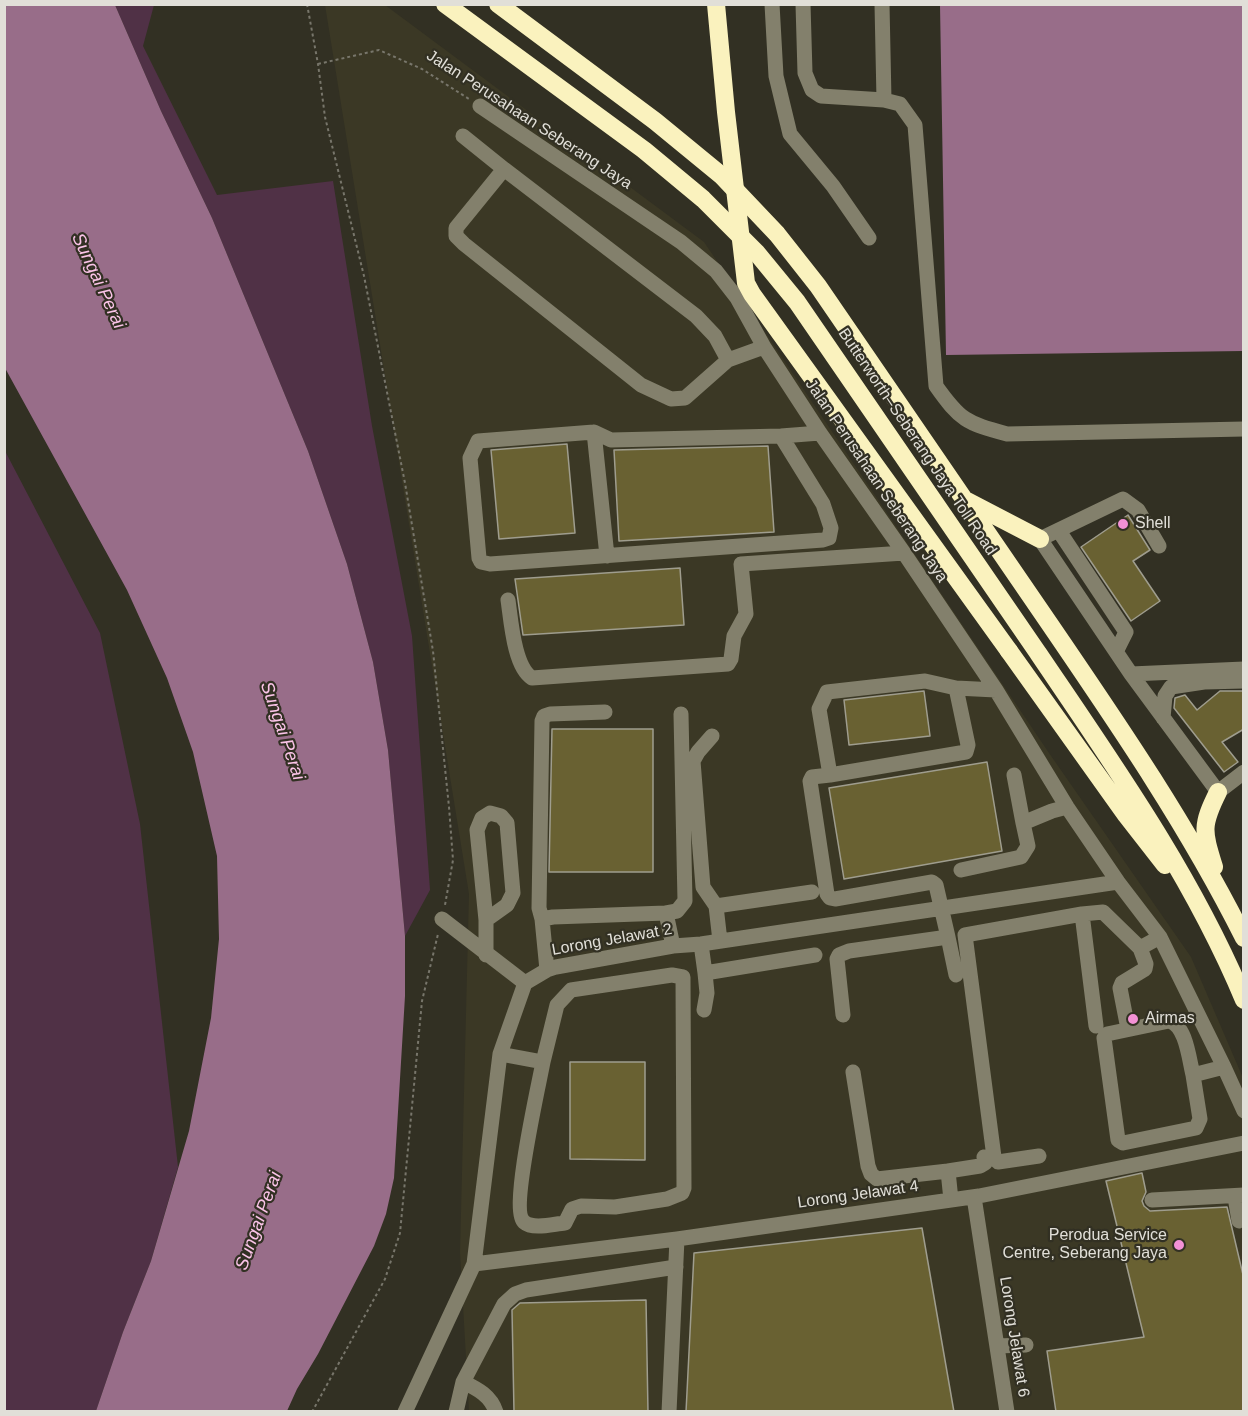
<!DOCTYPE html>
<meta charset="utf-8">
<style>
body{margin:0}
#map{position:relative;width:1248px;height:1416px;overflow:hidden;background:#323023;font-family:Arial,sans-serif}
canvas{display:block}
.frame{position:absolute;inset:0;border:6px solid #e1dfd8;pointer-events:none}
</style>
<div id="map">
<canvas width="1248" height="1416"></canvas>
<div class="frame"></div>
</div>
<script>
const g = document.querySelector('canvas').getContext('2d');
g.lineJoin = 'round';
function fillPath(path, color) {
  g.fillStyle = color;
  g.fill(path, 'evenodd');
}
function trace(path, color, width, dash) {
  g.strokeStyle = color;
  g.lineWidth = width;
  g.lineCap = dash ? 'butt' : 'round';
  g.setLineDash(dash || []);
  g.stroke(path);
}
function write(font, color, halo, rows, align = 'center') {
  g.font = font + ' Arial,sans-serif';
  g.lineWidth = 4.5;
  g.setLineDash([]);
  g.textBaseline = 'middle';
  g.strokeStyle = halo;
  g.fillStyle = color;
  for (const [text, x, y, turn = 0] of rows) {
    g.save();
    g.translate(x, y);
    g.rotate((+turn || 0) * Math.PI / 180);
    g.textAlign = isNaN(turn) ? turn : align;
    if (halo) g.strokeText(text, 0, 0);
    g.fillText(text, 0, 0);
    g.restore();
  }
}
fillPath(new Path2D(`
 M325,5H385L704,242L1049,753L1191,957L1243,1078V1411H469L460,1252L469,894Z`), '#3b3825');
fillPath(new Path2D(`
 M115,5H154L143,46L217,195L333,181L372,426L412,636L430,890L405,936L388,750L373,662L347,564L308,451L212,218L161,111Z
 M4,449L100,633L140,824L178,1167L151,1261L123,1332L96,1411H5Z`), '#503146');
fillPath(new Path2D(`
 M5,4L115,5L161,111L212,218L308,451L347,564L373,662L388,750L405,936V996L394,1178L386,1214L374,1246L318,1354L297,1389L287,1411H96L123,1332L151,1261L189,1131L211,1018L219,939L217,856L193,752L167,678L127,590L5,368Z
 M940,5H1243V351L946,355Z`), '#986d89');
const building = new Path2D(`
 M567,444L575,533L499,539L491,450Z
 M768,446L774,532L619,541L614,450Z
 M1128,515L1150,550L1133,561L1160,601L1131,621L1081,547Z
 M680,568L684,625L523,635L515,579Z
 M924,691L930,736L849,745L844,700Z
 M1220,691H1244V729L1222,742L1238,762L1224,772L1174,708L1175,698L1185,695L1197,710Z
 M552,729H653V872H549Z
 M987,762L1002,851L844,879L829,788Z
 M570,1062H645V1160L570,1159Z
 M1142,1173L1146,1192L1142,1201L1144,1206L1150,1211L1227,1207L1244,1279V1412H1056L1047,1351L1144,1337L1106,1181Z
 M922,1228L954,1412H686L694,1253Z
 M646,1300L648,1412H514L512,1310L520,1303Z`);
fillPath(building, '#696132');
trace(building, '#9f9d8e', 1.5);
trace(new Path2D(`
 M307,4L318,64L325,117L364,276L405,483L433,651L449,807L453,860L445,905
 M318,64L379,50L422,69L469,99
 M312,1412L385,1279L400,1233L422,1001L438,934`), '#78766b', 2, [3, 3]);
trace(new Path2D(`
 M772,4L776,76L790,134L833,186L869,238
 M803,4L805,73L812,90L821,96L884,100L900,104L915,125L936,386C960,420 966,423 1007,434L1244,429
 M882,4L884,100
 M480,106L681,242L716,271L737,298L764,347L820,433L904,553L996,690L1067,807L1118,882L1160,937L1224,1067L1244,1111
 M463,136L504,169
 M728,360L715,336L696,316L504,169L456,228V236L464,244L641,385L671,399L685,398L728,360L764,347
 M594,432L607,556
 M781,436L823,504L831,528L829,538L823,540L490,564L481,562L479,558L470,458L478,441L594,432L611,440L781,436L820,433
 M1059,531L1126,632L1116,652
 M1159,546L1138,510L1123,499L1040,539L1131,674L1218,792L1244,772
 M508,600C511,620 514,667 532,678L728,664L731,659L734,636L746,614L741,564L904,553
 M1131,674L1244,669
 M956,688L968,745L966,752L830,775L819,709L827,692L925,681L956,688L996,690
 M605,712L550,714L544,716L542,721L539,908L542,919L553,917L666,913L673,946
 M1163,718L1165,696L1171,687L1204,682L1244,681
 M712,736L698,752L693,761L703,887L716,906L720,941
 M830,775L812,777L810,781L827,894L830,898L835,899L932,882L936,885L948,937L849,951L839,955L837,959L843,1015
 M1014,775L1023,823
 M961,870L1021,857L1028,846L1023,823L1052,811L1067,807
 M716,906L812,892
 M666,913L677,911L685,901L681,714
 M1082,914L1096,1026
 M442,919L525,983
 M542,919L547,970
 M486,920L507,905L513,893L507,823L501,816L490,813L482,818L477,830L486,920V955
 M948,937L956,975
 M701,944L705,973L815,955
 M704,1010L707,993L705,973
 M1128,1029L1120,988L1122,983L1145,969L1146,964L1140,948
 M500,1054L543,1062C539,1084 510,1210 524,1222C533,1230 553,1224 565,1223L572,1209L581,1206L615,1207L667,1199L682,1193L684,1188L683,977L672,975L571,990L557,1005L543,1062
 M853,1072L868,1166L871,1174L877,1179L948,1171
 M1193,1075C1189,1059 1186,1025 1169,1021L1107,1034L1104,1038L1118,1140L1123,1143L1196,1128L1200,1119L1193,1075L1224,1067
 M1039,1156L998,1162L994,1157L965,935L1082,914L1103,912L1140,948L1160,937
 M974,1197L1007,1412
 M1235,1197L1239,1221
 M951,1200L948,1171L980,1166L985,1163L984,1157
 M1152,1200L1244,1195
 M474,1264L677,1239L979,1196L1244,1143
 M997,1346L1026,1345
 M463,1382C478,1389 491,1396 496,1412
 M405,1412L474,1264L500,1054L525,983L547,970L556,967L673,946L701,944L1118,882
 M456,1412L463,1382L504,1304L515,1294L526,1290L676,1267
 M669,1412L677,1239`), '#83806c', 15);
trace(new Path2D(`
 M445,4L644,150L703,199L756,252L797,302C878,419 958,536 1038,653C1113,764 1192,875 1244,1000
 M498,4L655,121L722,176L777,234L818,286C896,399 974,512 1051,626C1120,727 1189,828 1244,938
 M967,501L1040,539
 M1009,651L1126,815L1165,865
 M1214,867C1203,831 1201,826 1218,792`), '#faf2be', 18);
trace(new Path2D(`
 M716,4L726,112L746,283L752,294L1009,651`), '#faf2be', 18);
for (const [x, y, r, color] of [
 [1123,524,6,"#f391d5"],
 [1133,1019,6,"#f391d5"],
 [1179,1245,6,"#f391d5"]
]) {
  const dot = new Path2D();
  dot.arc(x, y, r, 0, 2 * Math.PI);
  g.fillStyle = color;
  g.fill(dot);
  trace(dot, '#323023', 2);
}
write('16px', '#e1dfd8', '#323023', [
 ["Jalan Perusahaan Seberang Jaya",529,120,33],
 ["Butterworth–Seberang Jaya Toll Road",917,442,56],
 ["Jalan Perusahaan Seberang Jaya",876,481,56],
 ["Lorong Jelawat 2",612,940,-10],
 ["Lorong Jelawat 4",858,1195,-8],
 ["Lorong Jelawat 6",1014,1337,81]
]);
write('16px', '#e1dfd8', '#323023', [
 ["Shell",1135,524],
 ["Airmas",1145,1019],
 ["Perodua Service",1167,1236,"right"],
 ["Centre, Seberang Jaya",1167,1254,"right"]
], 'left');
write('italic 18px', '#fbc4e8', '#323023', [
 ["Sungai Perai",98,281,65],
 ["Sungai Perai",282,731,71],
 ["Sungai Perai",259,1221,-70]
]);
</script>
